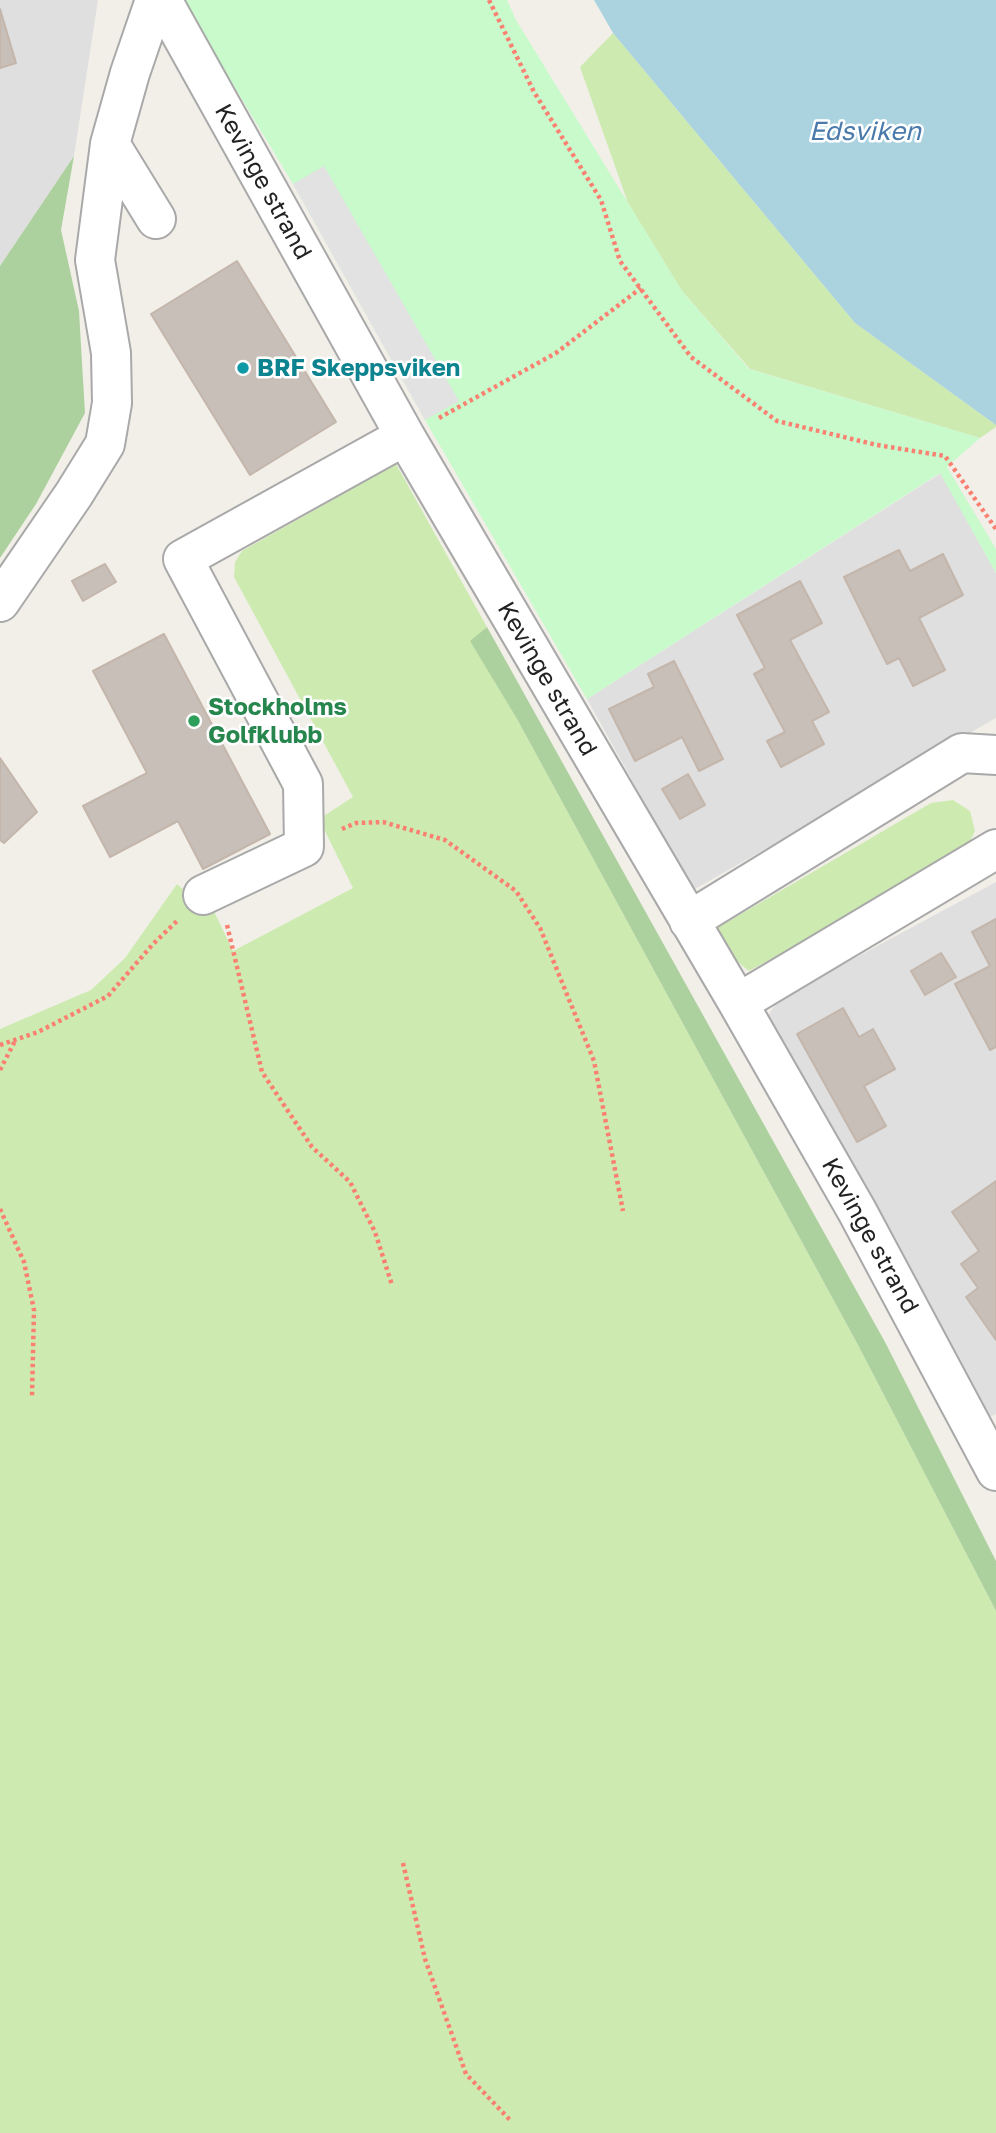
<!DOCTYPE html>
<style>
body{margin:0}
canvas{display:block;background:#f2efe9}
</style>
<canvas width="996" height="2133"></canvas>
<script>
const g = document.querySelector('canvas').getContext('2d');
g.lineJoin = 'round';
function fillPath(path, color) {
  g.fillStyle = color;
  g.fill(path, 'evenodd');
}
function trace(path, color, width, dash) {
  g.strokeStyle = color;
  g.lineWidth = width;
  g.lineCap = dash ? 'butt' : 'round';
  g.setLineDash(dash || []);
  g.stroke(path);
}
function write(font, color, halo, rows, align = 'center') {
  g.font = font + ' "Golos Text",sans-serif';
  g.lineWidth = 5;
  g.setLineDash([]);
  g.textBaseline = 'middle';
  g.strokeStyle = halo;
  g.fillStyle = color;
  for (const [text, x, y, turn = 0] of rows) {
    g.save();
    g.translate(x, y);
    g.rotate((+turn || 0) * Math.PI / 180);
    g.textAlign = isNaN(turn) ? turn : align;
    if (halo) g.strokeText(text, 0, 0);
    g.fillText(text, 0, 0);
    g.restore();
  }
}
fillPath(new Path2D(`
 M0,0H98L74,156L0,266Z
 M941,473L996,573V718L693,890L587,699Z
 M996,882V1414L985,1419L765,1020L779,999Z`), '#e0dfdf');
fillPath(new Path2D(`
 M613,33L855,323L996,425V427L980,438L750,369L682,291L628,203L580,67Z
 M396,464L487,627L471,641L517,719L858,1345L996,1611V2133H0V1029L91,990L125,958L177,884L201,905L212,907L233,951L353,888L319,819L353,797L234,577L235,562L242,551Z
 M953,800L970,811L975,831L964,854L749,971L728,954L717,928L931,803Z`), '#cdebb0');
fillPath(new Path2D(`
 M74,156L61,230L79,311L85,413L36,504L0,558V266Z
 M487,627L885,1342L996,1561V1611L858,1345L517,719L470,641Z`), '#add19e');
fillPath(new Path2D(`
 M182,0H507L516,20L682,291L749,369L980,438L947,467L996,549V573L940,473L587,699L425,420L293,184Z`), '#c8facc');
fillPath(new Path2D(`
 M324,166L459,401L425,420L293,184Z`), '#e2e2e2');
fillPath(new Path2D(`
 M594,0H996V425L855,323L613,33Z`), '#aad3df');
const building = new Path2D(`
 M0,9L16,63L0,68Z
 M237,261L336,422L250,475L151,314Z
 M899,550L910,571L943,554L963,595L919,618L945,670L913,686L899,658L887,664L844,577Z
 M105,564L116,582L83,601L72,581Z
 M800,581L822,623L790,640L829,712L812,721L824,744L781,767L767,741L785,732L754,674L765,668L737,615Z
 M164,634L270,834L203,869L178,821L110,857L83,806L147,773L93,671Z
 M674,661L723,759L699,771L682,737L635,761L609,709L654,687L648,674Z
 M0,758L37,812L4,843L0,840Z
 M688,774L705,805L680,819L662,789Z
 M996,919V1047L990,1050L955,984L990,966L972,932Z
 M941,953L956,977L925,995L911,971Z
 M843,1008L859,1037L873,1029L895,1069L864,1086L886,1126L857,1142L797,1034Z
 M996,1181V1340L966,1297L978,1288L961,1264L979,1251L952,1212Z`);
fillPath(building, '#c7bfb8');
trace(building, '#c4b6ab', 2);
const minor = new Path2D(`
 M162,0L405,436L738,1003L857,1211L996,1471
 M110,144L156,219
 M0,602L74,494L105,444L112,403L111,353L95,260L110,144L130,73L155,0
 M203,895L304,847L303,784L183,559L405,436
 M689,921L962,753L996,755
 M738,1003L996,849`);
trace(minor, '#a9a9a9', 42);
trace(new Path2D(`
 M489,0L534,92L601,200L620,261L691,357L777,421L877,445L945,456L996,529
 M439,418L556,353L641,288
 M342,829L356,823L383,822L445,840L516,891L540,928L594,1061L623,1211
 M227,925L262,1072L312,1147L350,1182L375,1232L392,1285
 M0,1045L38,1032L108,996L153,944L177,921
 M0,1070L16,1039
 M0,1209L24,1262L34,1310L32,1396
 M403,1863L425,1959L466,2074L510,2120`), '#fa8072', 4.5, [3.5, 3.5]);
trace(minor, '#fff', 38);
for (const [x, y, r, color] of [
 [243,368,7,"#0f9aa8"],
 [194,721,7,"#2e9e5b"]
]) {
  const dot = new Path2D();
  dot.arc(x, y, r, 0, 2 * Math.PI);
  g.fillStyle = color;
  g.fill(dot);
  trace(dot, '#fff', 2.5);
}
write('24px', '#222', '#fff', [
 ["Kevinge strand",263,182,61],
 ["Kevinge strand",547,679,60],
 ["Kevinge strand",870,1236,61]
]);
write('bold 24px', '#0d838f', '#fff', [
 ["BRF Skeppsviken",257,368]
], 'left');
write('bold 24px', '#27864d', '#fff', [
 ["Stockholms",208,707],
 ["Golfklubb",208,735]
], 'left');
write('italic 26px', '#4a7aab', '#fff', [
 ["Edsviken",865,132]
]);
</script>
